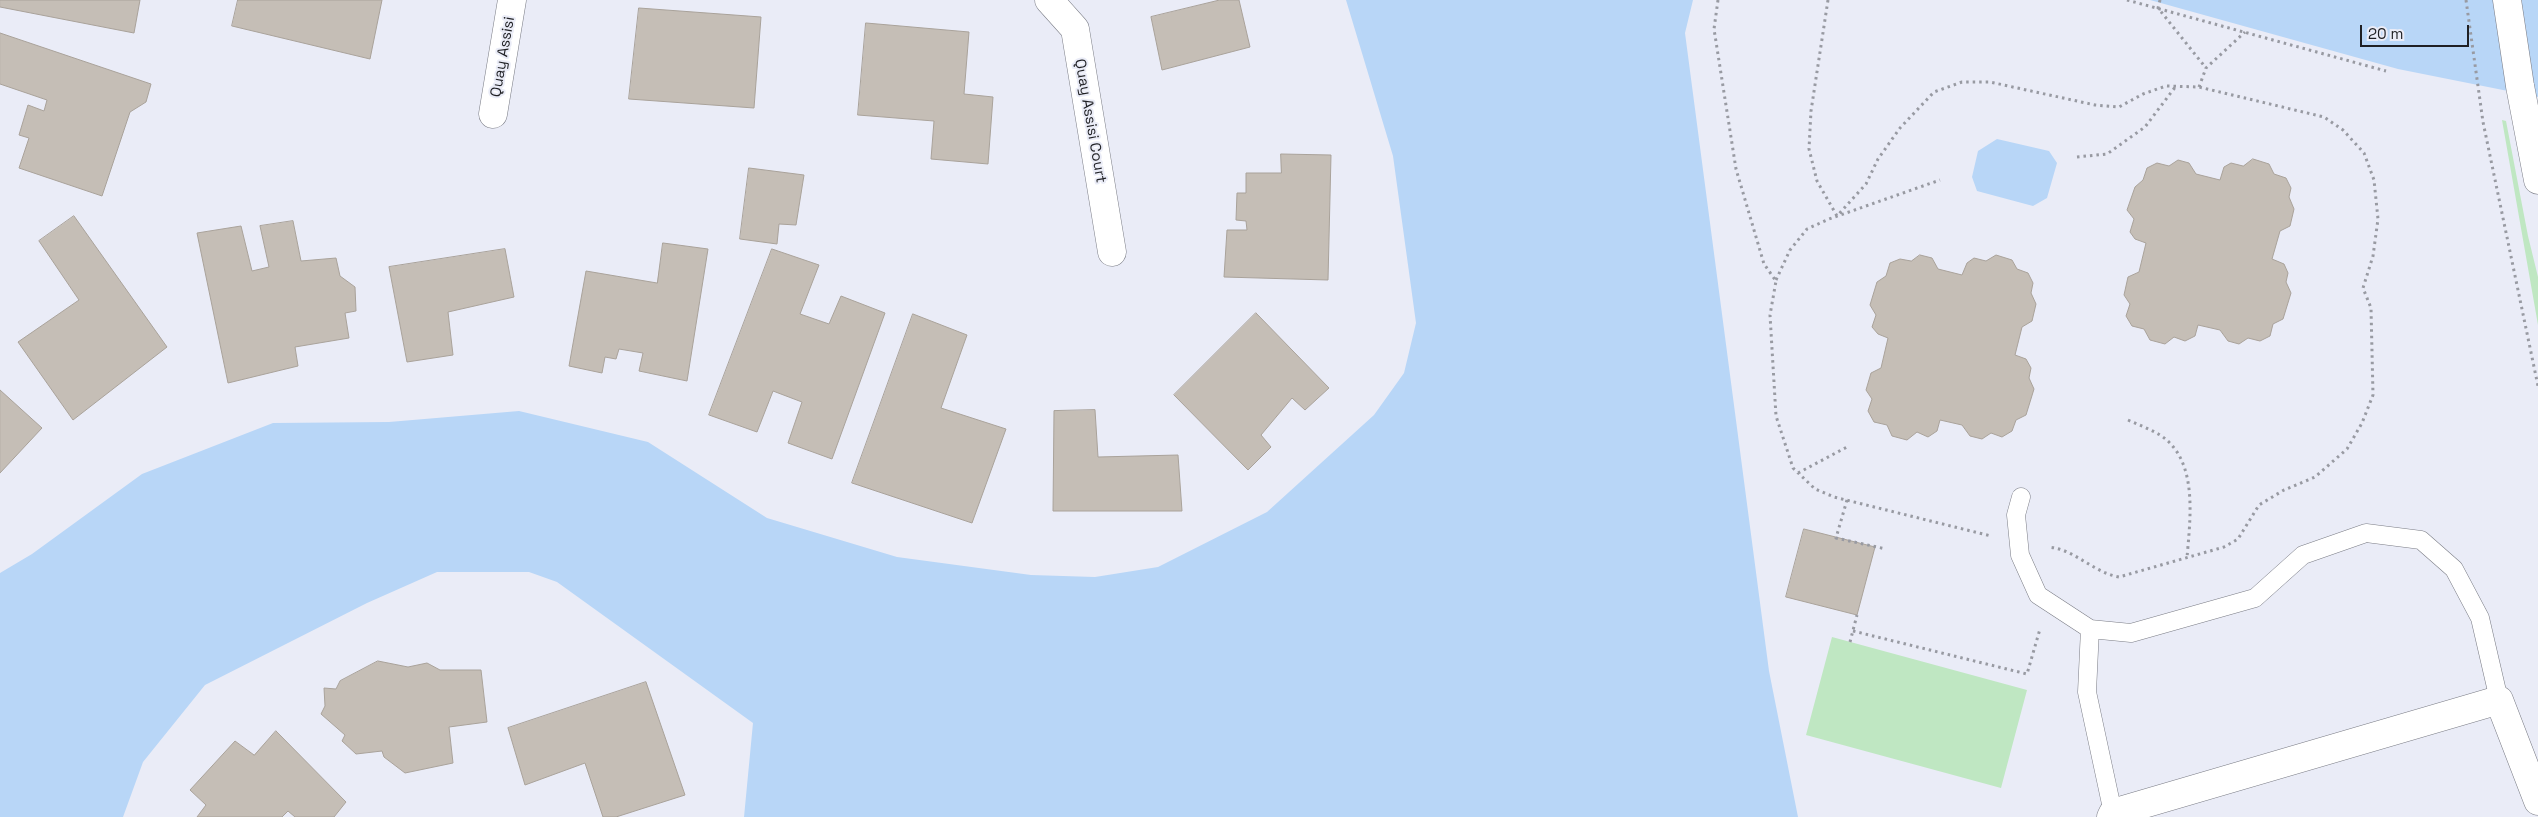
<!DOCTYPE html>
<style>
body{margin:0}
#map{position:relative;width:2538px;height:817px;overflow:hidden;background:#eaecf7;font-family:"Space Grotesk",sans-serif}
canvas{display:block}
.scale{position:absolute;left:2360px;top:25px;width:109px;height:22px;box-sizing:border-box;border:2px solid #1f2024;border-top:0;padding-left:6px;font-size:15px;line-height:18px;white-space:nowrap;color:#1f2024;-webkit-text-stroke:4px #eaecf7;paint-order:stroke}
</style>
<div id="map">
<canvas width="2538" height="817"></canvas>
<div class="scale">20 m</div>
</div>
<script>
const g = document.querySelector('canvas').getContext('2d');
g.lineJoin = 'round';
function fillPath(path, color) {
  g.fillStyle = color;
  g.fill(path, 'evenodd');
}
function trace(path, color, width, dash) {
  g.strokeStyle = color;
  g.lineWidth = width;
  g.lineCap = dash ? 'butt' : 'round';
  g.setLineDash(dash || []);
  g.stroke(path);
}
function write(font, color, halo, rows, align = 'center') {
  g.font = font + ' "Space Grotesk",sans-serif';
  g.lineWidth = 4;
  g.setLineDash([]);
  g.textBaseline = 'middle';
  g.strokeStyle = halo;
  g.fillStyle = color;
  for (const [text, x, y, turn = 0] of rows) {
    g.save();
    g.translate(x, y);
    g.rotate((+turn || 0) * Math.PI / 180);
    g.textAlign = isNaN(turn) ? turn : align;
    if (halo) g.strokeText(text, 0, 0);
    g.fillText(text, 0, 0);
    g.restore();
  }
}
fillPath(new Path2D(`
 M2502,120L2506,121L2528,236L2538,277V325Z
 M1832,637L2027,690L2001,788L1806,735Z`), '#bfe7c2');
fillPath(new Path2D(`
 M1346,0H1693L1685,33L1769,671L1798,817H744L753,723L557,582L529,572H437L367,603L205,685L143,762L123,817H0V573L32,554L142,474L273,423L389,422L519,411L648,442L767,518L897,557L1031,575L1095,577L1158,567L1267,512L1374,415L1404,373L1416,323L1393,156Z
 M2150,0H2538V97L2398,69Z
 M1997,139L2049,151L2057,163L2047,198L2033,206L1977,191L1972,177L1978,151Z`), '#b8d6f7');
const building = new Path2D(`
 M0,0H140L134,33L0,7Z
 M238,0H382L370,59L232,26Z
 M1220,0H1239L1250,47L1162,70L1151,17Z
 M639,8L761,17L754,108L629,99Z
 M866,23L969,32L964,94L993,97L988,164L931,159L934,121L858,115Z
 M0,33L151,84L146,102L130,112L102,196L19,168L29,138L19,135L28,105L44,111L47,100L0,84Z
 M1281,154L1331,155L1328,280L1224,277L1227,230H1247L1246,221L1236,220L1237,193H1246V173H1281Z
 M2253,159L2269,164L2274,174L2286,178L2291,188L2289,197L2294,209L2290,226L2280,231L2272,259L2284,264L2288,273L2286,282L2291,293L2283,319L2273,324L2270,336L2260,341L2248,338L2239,344L2228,341L2220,330L2198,325L2195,336L2185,341L2174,337L2165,344L2150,340L2144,329L2132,326L2126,316L2130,304L2124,295L2128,277L2139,272L2146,243L2135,239L2130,232L2134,219L2127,210L2135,187L2143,180L2147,168L2157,163L2169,166L2178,160L2189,163L2196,174L2220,180L2224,167L2231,163L2243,166Z
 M749,168L804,175L796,225L779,224L777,244L740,239Z
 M74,216L167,347L73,420L18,342L79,300L39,241Z
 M293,221L301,261L336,258L340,276L355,287L356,311L345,313L349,338L295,347L298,366L228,383L197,233L241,226L252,271L269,267L260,226Z
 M663,243L708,249L687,381L639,371L643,353L619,349L616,359L605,357L602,373L569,366L586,271L657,283Z
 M505,249L514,297L448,312L453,355L407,362L389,267Z
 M772,249L819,265L800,314L829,324L841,296L885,313L832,459L788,443L802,402L773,391L757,432L709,415Z
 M1920,255L1932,258L1938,269L1962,275L1967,263L1974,258L1986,261L1996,255L2012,260L2017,269L2028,273L2033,283L2031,293L2036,304L2032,321L2022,327L2015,355L2026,359L2031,368L2029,378L2034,389L2026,415L2016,420L2012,431L2002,437L1991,433L1982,439L1970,436L1962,425L1940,420L1937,431L1928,437L1917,432L1907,440L1892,436L1887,425L1874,422L1868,411L1872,399L1866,390L1871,373L1881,368L1888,338L1878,334L1872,327L1876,315L1870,305L1877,282L1886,276L1890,263L1900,259L1911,261Z
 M1256,313L1329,388L1305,410L1292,398L1261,435L1271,447L1248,470L1174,395Z
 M913,314L967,335L941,408L1006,429L972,523L852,483Z
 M0,390L42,428L0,473Z
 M1095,410L1098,457L1178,455L1182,511H1053L1054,411Z
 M1804,529L1875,547L1857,615L1786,597Z
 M378,661L408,667L427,663L440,670H481L487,722L449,727L453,763L405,773L384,757L382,751L356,754L342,741L345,735L321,714L325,706L324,688L336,689L340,681Z
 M646,682L685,795L616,817H603L585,763L525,785L508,728Z
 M276,731L346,802L334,817H295L288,811L282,817H197L206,805L190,790L235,741L254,755Z`);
fillPath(building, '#c5beb6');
trace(building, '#a9a29a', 1);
const lane = new Path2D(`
 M2021,497L2016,515L2020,555L2038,595L2090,629L2131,633L2255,598L2303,555L2366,533L2421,540L2454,569L2480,618L2499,700
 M2090,629L2087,692L2113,813`);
const street = new Path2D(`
 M1049,0L1075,29L1112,252
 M493,114L512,0
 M2111,817L2113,813L2499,700L2538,801`);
const secondary = new Path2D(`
 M2507,0L2520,86L2538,180`);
trace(lane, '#7a7c85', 19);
trace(street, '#7a7c85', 29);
trace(secondary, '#7a7c85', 29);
trace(new Path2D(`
 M1718,0L1714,29L1736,169L1764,264L1776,281L1770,315L1776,416L1793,468L1815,489L1834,497L1991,536
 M1828,0L1811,111L1809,149L1817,181L1837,216L1866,184L1878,159L1900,128L1934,92L1962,82H1990L2095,105L2119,107L2143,94L2166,86L2199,87L2324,117L2343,130L2364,153L2374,180L2378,219L2373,256L2363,288L2371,308L2373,395L2362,423L2347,449L2315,477L2284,490L2259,505L2238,539L2224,547L2119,577C2092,572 2075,549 2048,547
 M2127,0L2386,71
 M2160,0L2158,8L2206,68
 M2466,0L2483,122L2538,386
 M2199,87L2206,68L2245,32
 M2077,157L2107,154L2145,127L2176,86
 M1776,280L1790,250L1807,229L1829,219L1940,180
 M2128,420C2139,425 2150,429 2160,435C2199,460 2190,519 2187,558
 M1798,473L1847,447
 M1847,500L1836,538L1886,549
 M1853,631L2027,674L2040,629
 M1850,642L1857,615`), '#989aa2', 3, [2.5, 4]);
trace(lane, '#fff', 18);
trace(street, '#fff', 28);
trace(secondary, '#fff', 28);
write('15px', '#1f2024', '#eaecf7', [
 ["Quay Assisi",503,57,-80],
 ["Quay Assisi Court",1090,121,80]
]);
</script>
